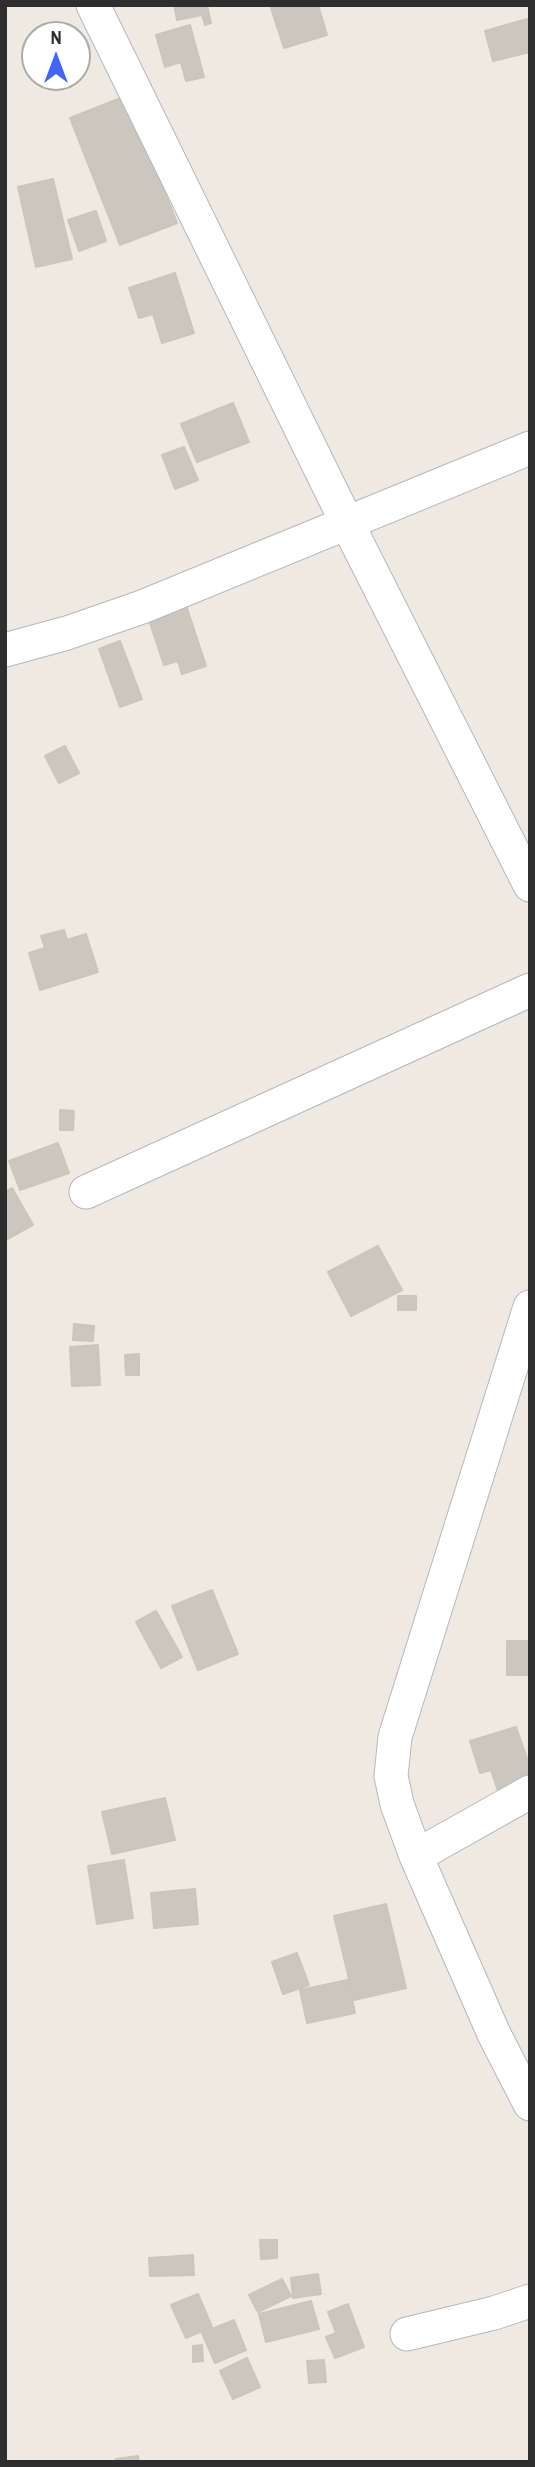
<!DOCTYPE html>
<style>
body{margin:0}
#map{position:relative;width:535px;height:2467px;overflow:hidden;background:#efe9e1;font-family:"Archivo Narrow",sans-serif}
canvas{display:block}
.frame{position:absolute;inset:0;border:7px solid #2e2e2e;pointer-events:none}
.north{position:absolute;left:21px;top:21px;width:70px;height:70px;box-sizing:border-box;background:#fff;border:2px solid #ababab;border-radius:50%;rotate:0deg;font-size:19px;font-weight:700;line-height:28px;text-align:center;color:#2e2e2e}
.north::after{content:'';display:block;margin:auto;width:24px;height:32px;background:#4264fb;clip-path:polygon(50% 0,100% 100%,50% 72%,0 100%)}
</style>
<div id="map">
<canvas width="535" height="2467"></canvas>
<div class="frame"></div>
<div class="north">N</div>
</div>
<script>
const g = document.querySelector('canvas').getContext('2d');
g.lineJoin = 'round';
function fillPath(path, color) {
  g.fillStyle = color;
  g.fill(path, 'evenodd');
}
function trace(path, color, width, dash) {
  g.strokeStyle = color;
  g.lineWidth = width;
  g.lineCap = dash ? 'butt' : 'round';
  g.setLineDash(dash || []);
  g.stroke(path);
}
const building = new Path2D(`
 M174,5H207L211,23L205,25L202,15L177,20Z
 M270,5H318L327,35L284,48Z
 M527,19L530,29V52L493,61L485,31Z
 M190,25L204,77L186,81L181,62L165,67L156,35Z
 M126,96L177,223L120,245L70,118Z
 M53,179L72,259L36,267L18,187Z
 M96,211L106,241L79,251L68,220Z
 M175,273L194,333L162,343L153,314L139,318L129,288Z
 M233,403L249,442L197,462L181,424Z
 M184,447L198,480L175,489L162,455Z
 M184,599L206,666L182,674L178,661L164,665L146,611Z
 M120,641L142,699L120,707L99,649Z
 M65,746L79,773L59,783L45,756Z
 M64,930L67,940L86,934L98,972L40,990L29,953L45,948L41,936Z
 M60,1110L74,1111L73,1130H60Z
 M58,1143L69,1173L20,1190L9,1161Z
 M12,1188L33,1225L6,1240L5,1192Z
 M378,1246L402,1290L351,1316L328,1272Z
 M398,1296H416V1310H398Z
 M74,1324L94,1326L93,1341L73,1340Z
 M98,1345L100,1385L72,1386L70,1347Z
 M139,1354V1375H126L125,1355Z
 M212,1590L238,1654L198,1670L172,1606Z
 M156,1611L182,1657L161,1668L136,1622Z
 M507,1641H530V1675H507Z
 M516,1727L530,1767V1785L499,1794L491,1770L480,1773L470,1741Z
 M165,1798L175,1840L112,1854L102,1812Z
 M124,1860L133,1918L97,1924L88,1866Z
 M195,1889L198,1924L154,1928L151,1893Z
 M386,1904L406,1988L354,2000L334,1916Z
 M297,1953L309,1985L283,1994L272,1962Z
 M348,1980L355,2013L307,2023L300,1990Z
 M260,2240H277V2258L261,2259Z
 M193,2255L194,2275L150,2276L149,2258Z
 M318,2274L321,2294L293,2298L291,2278Z
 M282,2279L291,2296L258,2312L249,2295Z
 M198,2294L212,2327L186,2338L171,2305Z
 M311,2301L319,2329L266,2342L259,2314Z
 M348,2304L364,2347L335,2358L326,2337L336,2333L328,2312Z
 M234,2320L246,2350L215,2363L202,2333Z
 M202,2345L203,2361L193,2362V2346Z
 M247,2358L260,2387L233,2399L220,2371Z
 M324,2360L326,2382L309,2383L307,2361Z
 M138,2456L139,2462H117L116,2459Z`);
fillPath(building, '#cbc7bf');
trace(building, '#cbc5ba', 2);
const street = new Path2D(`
 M93,5L347,523L530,885
 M5,650L67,633L142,607L530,448
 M86,1192L530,990
 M530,1307L395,1737L391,1776L397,1804L416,1856L494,2034L530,2104
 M416,1856L530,1792
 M407,2334L494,2313L530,2301`);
trace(street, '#b4b7c1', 35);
trace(street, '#fff', 33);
</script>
